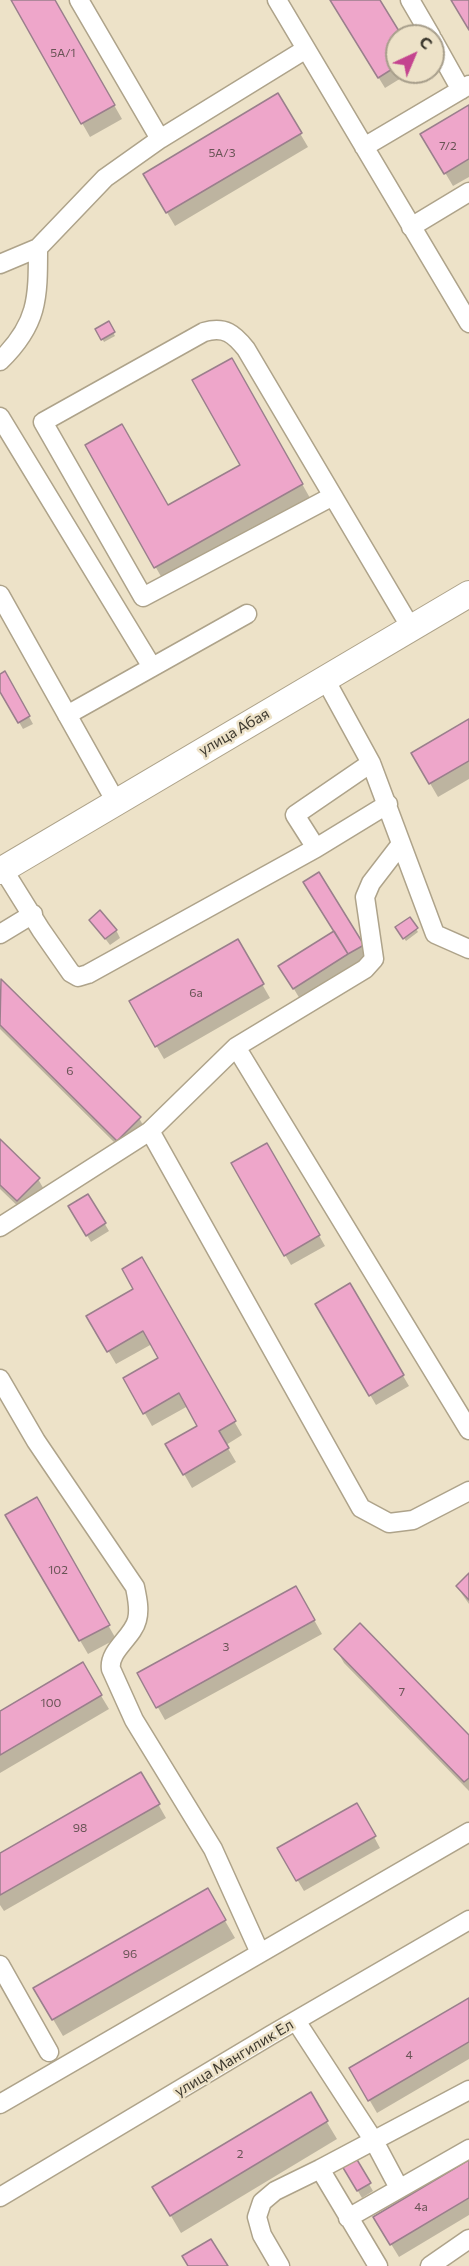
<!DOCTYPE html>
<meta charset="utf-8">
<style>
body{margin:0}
#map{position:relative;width:469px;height:2266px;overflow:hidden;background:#ede2c8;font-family:Commissioner,sans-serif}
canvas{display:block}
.north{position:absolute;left:385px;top:24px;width:60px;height:60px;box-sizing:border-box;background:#ede2c8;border:2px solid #a79e8b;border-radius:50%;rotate:44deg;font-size:16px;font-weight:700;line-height:24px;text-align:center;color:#3d392f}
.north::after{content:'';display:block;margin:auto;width:21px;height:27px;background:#c4448f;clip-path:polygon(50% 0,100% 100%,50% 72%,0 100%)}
</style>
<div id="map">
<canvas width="469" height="2266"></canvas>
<div class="north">С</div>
</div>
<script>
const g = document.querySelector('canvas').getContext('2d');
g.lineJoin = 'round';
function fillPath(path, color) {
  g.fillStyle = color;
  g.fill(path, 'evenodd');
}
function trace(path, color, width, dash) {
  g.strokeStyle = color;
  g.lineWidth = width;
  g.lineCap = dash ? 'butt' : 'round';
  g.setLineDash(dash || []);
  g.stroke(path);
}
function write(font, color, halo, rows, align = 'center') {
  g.font = font + ' Commissioner,sans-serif';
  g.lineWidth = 5;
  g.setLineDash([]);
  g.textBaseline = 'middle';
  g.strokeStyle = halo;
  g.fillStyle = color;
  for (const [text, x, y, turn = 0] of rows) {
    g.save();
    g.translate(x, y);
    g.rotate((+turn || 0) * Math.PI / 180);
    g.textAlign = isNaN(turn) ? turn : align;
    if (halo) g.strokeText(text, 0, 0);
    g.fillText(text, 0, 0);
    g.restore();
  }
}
fillPath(new Path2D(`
 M12,0H54L122,119L90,137Z
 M331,0H378L400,36H397V72H411L385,88Z
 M278,96L308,147L175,226L145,175Z
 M469,107V177L453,186L422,134Z
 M108,323L115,336L104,342L97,329Z
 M232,360L310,498L163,580L87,446L168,507L242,465Z
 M5,673L33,724L23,729L0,689V676Z
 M469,721V779L438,797L413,754Z
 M410,919L418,932L406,941L397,928Z
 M91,920L116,930L120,938L110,945Z
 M237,941L270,998L164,1059L131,1002Z
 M363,946L369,956L300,999L280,966Z
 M1,981L139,1118L147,1132L125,1153L0,1029Z
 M0,1142L38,1179L46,1193L26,1214L0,1189Z
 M267,1145L325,1246L291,1265L233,1164Z
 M88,1196L109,1231L91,1242L70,1207Z
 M141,1259L242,1435L226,1445L236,1462L192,1488L167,1444L199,1426L188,1406L152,1426L125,1378L160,1358L152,1344L116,1364L88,1316L135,1289Z
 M350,1285L409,1386L376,1405L317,1304Z
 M36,1499L116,1639L88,1654L7,1516Z
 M469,1575V1604L457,1587Z
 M296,1588L322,1634L165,1720L139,1674Z
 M336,1649L469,1737V1791L344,1663Z
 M82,1664L109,1709L0,1773V1713Z
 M141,1774L166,1818L4,1911L0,1905V1854Z
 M357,1805L380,1848L304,1891L279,1849Z
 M207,1890L235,1938L63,2036L35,1989Z
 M469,1999V2059L377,2113L351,2068Z
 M310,2094L337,2139L181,2233L154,2187Z
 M355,2160L373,2191L362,2198L344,2167Z
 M469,2162V2215L399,2257L375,2218Z`), '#0003');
const building = new Path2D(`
 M11,0H55L115,105L81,124Z
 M330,0H380L402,36H397V66L378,78Z
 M451,0H469V30Z
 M278,93L302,133L166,213L143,174Z
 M469,105V159L444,174L420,134Z
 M109,321L115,332L101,340L95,329Z
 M232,358L303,484L154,568L85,445L122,424L168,505L240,465L192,380Z
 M5,671L30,716L18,723L0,692V674Z
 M469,719V761L429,784L411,753Z
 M319,872L364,945L348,954L303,882Z
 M100,910L117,930L105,939L89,920Z
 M410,917L418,928L403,939L395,927Z
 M334,931L348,954L293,989L278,966Z
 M238,939L264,984L155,1047L129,1001Z
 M1,979L141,1117L117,1141L0,1025Z
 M0,1139L40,1178L17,1201L0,1185Z
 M267,1143L320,1235L284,1256L231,1163Z
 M88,1194L106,1223L86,1236L68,1206Z
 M142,1257L236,1421L219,1431L229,1448L183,1475L165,1444L197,1426L179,1393L143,1414L123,1378L158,1358L143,1331L107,1352L86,1316L133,1289L122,1269Z
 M350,1283L404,1375L369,1396L315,1304Z
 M37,1497L110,1625L79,1641L5,1515Z
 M469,1573V1600L456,1586Z
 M296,1586L315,1620L156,1708L137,1673Z
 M360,1623L469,1735V1778L464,1782L334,1649Z
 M83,1662L102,1695L0,1755V1711Z
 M141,1772L160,1804L0,1895V1853Z
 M357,1803L376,1836L296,1881L277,1848Z
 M208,1888L226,1920L52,2020L33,1988Z
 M469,1998V2042L368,2101L349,2068Z
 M311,2092L328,2121L170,2216L152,2187Z
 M356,2158L371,2183L357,2191L342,2166Z
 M469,2160V2198L390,2245L373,2217Z
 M211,2239L228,2266H188L182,2256Z`);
fillPath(building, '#eea6ca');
trace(building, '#9a7f8c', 1.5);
const street = new Path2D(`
 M79,0L160,139
 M277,0L469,323
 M410,0L431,36
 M433,40L461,90
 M364,147L469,85
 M411,227L469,192
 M0,264L38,248L105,178L160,139L306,49
 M0,361C38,324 38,299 38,248
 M0,417L152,667
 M333,496L143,597L43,422L204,332C225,326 234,334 246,349L411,628
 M0,595L116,802
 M325,679L371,763L435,934L469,949
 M67,715L247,614
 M401,844L371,883L365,897L374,959L365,969L236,1047L150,1131L361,1508L389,1523L413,1520L469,1491
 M316,848L388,804
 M3,869L41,930L71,973L78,977L88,974L316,848L295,815L371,763
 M0,934L33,914
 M236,1047L469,1430
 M0,1227L150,1131
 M0,1379L36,1441L135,1587C137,1597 140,1609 137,1620C133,1637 108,1651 111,1669L134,1720L213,1849L260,1953
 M0,1965L49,2052
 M296,2021L374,2141L399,2188
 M0,2104L469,1832
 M320,2169L378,2266
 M0,2197L271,2035L469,1920
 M348,2218L469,2149
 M280,2266L262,2235L257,2217L262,2202L275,2191L320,2169L469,2090
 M430,2266L469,2239`);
const secondary = new Path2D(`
 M0,871L469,594`);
trace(street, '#aea38a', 21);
trace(secondary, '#aea38a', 28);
trace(street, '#fff', 18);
trace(secondary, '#fff', 26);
write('12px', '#695456', null, [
 ["5А/1",63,53],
 ["7/2",448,146],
 ["5А/3",222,153],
 ["6а",196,993],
 ["6",70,1071],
 ["102",58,1570],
 ["3",226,1647],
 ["7",402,1692],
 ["100",51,1703],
 ["98",80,1828],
 ["96",130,1954],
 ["4",409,2055],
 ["2",240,2154],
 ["4а",421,2207]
]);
write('15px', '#3d392f', '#ede2c8', [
 ["улица Абая",234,732,-30],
 ["улица Мангилик Ел",234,2058,-31]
]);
</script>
